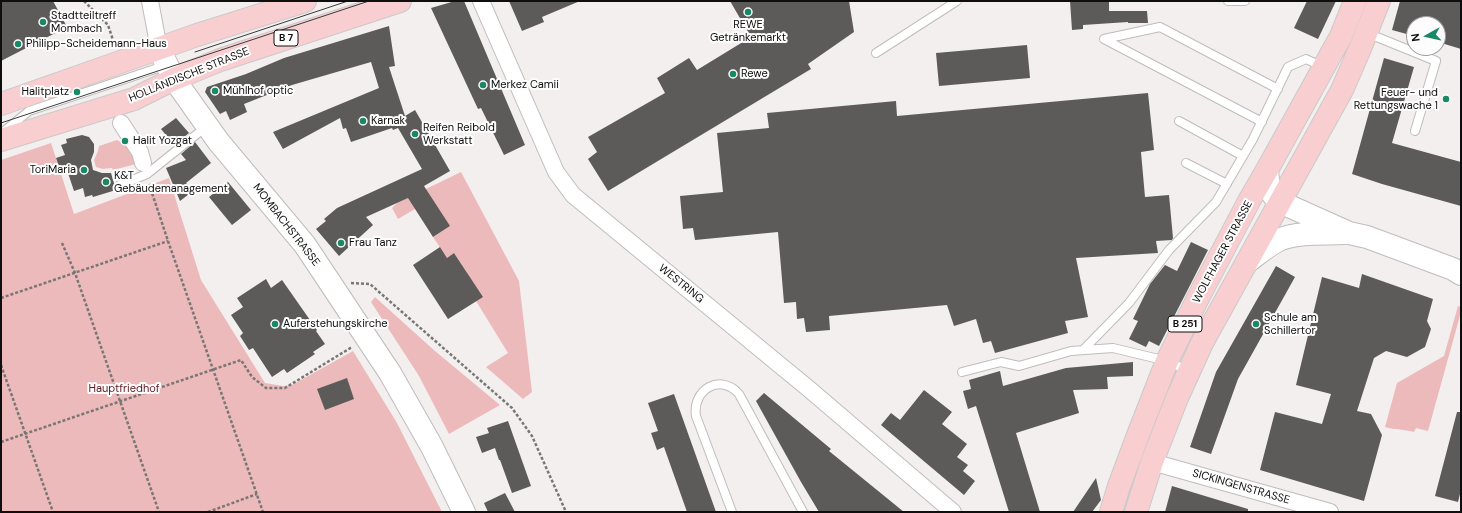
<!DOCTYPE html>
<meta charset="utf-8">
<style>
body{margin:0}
#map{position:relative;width:1462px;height:513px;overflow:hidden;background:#f3efef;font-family:"DM Sans",sans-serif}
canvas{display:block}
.frame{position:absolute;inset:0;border:2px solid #0f0e0e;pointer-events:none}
.north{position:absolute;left:1406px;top:16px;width:40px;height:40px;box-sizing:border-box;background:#fefdfd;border:1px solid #9e9d9d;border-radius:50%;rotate:262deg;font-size:11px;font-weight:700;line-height:16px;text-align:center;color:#0f0e0e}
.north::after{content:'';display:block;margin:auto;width:14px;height:18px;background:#188866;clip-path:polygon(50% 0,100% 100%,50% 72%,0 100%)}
</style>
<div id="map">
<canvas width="1462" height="513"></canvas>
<div class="frame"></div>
<div class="north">N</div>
</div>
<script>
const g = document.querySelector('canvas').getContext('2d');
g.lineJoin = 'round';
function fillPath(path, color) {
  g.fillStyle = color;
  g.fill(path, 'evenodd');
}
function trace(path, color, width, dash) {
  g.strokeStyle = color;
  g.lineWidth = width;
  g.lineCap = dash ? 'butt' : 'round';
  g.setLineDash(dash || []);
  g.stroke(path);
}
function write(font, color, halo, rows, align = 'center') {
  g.font = font + ' "DM Sans",sans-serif';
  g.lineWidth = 4;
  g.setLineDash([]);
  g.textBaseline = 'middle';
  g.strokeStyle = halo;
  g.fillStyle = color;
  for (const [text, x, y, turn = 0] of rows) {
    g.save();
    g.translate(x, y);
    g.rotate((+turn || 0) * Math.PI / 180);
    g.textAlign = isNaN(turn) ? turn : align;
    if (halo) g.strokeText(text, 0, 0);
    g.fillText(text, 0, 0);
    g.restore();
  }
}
fillPath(new Path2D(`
 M117,140L122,143H127L136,164L113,170L112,168L103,169L96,167L94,160L98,151L99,146Z
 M51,143L74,214L169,178L201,280L265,383L283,386L292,385L353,351L397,423L442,512H1V160Z
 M461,172L519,281L532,392L523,399L486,367L508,353L476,301L466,271L454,253L447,258L433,237L450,226L415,209L398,219L392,208L397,203Z
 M375,297L435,351L500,405L449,434L419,376L371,302Z
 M1458,306L1461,307V312L1428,431L1416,428L1414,432C1404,429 1395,430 1385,427L1397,383L1444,356Z
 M1171,380L1172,383L1148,444L1124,512H1118Z`), '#edbabb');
fillPath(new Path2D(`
 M1,1H53L67,27L1,61Z
 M455,1H464L525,145L504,155L481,108L478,109L431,8Z
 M509,1H580L542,17L544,22L522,31Z
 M730,1H849L854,32L808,64L811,69L608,191L588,159L597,152L588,137L665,93L657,78L689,58L697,70L751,37Z
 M1070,1H1081V2L1109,1V11H1147L1148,23H1128V22L1083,25V29L1072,30Z
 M1307,1H1336L1318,39L1294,28Z
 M1400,1H1461V49L1438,42V24H1414V36L1392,30Z
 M389,26L395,66L389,67L405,116L415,110L450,171L424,186L450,226L433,237L408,198L366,217L373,225L339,256L316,229L326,221L324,219L337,208L422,169L398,128L393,130L392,128L351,142L346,128L343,129L340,118L283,149L273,132L379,88L371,62L292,85L244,104L247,112L230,120L226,111L220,114L205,92L207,87L246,74L284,58Z
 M1027,45L1030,78L939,86L936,53Z
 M1384,58L1414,67L1392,143L1461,162V206L1382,184L1352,174Z
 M1148,93L1154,150L1141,152L1145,197L1169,195L1173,238L1172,240L1156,241L1158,253L1076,258L1088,317L1065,321L1068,333L995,353L991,341L983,343L976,319L954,326L947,305L829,316L830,330L806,332L804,318L797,319L796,302L784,303L778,232L695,240L693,228L683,229L680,196L723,192L717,133L769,128L767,113L896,101L897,116Z
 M176,118L189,133L174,145L161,129Z
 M82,135L89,137L94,144V152L91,160L93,170L102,173H111L116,190L93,197L92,195L85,197L83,188L74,191L68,173L62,175L56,158L65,155L61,145L67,143L66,139Z
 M195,142L211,163L186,183L193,191L180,201L166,168L186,160L181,154Z
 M228,182L251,210L232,225L209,197Z
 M1191,242L1208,250L1159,346L1149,341L1146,347L1129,339L1138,321L1133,319L1150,284L1165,265L1177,271Z
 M440,247L447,258L454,253L483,297L448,319L413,265Z
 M1276,266L1295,277L1238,379L1211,454L1190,447L1216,372Z
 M1362,274L1433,299L1427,321L1431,329L1425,347L1407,357L1386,351L1374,358L1357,411L1371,414L1382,435L1364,501L1260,470L1275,412L1322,424L1331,394L1296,385L1322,277L1359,288Z
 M266,279L271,288L282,280L317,330L316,331L325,344L313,352L315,354L287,373L284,369L272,377L253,348L249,350L240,336L243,333L231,315L243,307L237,298Z
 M1133,362V376L1107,377L1108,389L1073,390L1079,413L1016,433L1040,512H1009L976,406L968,409L963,391L971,389L969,380L1000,371L1003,386L1066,368Z
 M347,378L354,399L325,410L317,389Z
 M924,390L952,412L942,424L967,444L957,457L968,465L963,471L975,481L964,495L881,425L891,413L900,420Z
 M764,393L831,449L829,451L904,512H819L801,482L756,401Z
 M674,394L716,512H687L664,447L657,450L651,433L658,431L648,403Z
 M1457,412H1461V490L1458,502L1435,496Z
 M508,421L531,486L512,493L500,460H499L495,448L482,453L476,437L489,433L487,428Z
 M1096,478L1101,500L1092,512H1073Z
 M1172,486L1248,509V512H1165Z
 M505,493L515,512H488L484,503Z`), '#5d5a5a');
const lane = new Path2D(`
 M1228,1H1245
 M1367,33L1436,61L1415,131
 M876,53L957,1
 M1179,121L1243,156
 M1262,122L1104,39L1160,27L1278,89
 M3,132L29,111L167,65
 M1186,163L1227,184
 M120,185L147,174L207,126
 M1083,350L1129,303L1169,250L1216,202L1253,139L1288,67L1306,59L1323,67
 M962,372L1001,362L1019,366L1071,351L1113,348L1167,361L1189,371
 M732,512L696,416C692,389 721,373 739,394L803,512`);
const street = new Path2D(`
 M150,1L159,49
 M481,1L556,172L573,195L809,389L953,512
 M121,123L140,152L143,163
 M1152,462L1330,512`);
const secondary = new Path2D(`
 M159,49L174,79L218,141L305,245L390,373L432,447L464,512
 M1267,170C1268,183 1269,194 1280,202L1349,233L1367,237L1453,269L1461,274
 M1247,262C1257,255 1269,244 1281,239C1300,232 1324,234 1344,233`);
const primary = new Path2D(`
 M1,104L197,35L305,1
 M1,140L134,99L174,79L220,60L400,1
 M1111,512L1119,486L1138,435L1167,361L1200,294L1249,201L1267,170L1341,36L1355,1
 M1136,512L1152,462L1177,398L1202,343L1342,90L1359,51L1379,1`);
trace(lane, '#c0bcbc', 10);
trace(street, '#c0bcbc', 18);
trace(secondary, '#c0bcbc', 24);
trace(primary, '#cacaca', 24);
trace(new Path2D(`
 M84,1L108,25L115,46
 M149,184L168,241L263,512
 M62,243L75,273L159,512
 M351,283L370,284L512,408L532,436L566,512
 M1,298L168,241
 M1,365L53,512
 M1,442L241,360L252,377L266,388H285L352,347
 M208,512L257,494`), '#797676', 2.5, [3, 2]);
trace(lane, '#fff', 8);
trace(street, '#fff', 16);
trace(secondary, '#fff', 22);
trace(primary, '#f8ced0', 22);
trace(new Path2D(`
 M195,52L348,1
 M1,123L369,1`), '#3c3b3b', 1);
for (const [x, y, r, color] of [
 [748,12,4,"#188866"],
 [43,22,4,"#188866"],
 [18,44,4,"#188866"],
 [733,74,4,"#188866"],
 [483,85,4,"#188866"],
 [215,91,4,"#188866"],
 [77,92,4,"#188866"],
 [1446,99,4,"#188866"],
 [363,121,4,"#188866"],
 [415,134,4,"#188866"],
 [125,141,4,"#188866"],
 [84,170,4,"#188866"],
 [106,182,4,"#188866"],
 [341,243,4,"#188866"],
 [275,324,4,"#188866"],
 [1256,324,4,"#188866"]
]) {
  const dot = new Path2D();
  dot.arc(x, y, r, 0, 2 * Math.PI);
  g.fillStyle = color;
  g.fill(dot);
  trace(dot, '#fefdfd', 1.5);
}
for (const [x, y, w] of [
 [286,38,24],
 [1185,324,34]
]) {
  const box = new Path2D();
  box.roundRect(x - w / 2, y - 8, w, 16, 3);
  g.fillStyle = '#fefdfd';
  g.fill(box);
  trace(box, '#0f0e0e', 1);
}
write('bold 10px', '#0f0e0e', null, [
 ["B 7",286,38],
 ["B 251",1185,324]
]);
write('11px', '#0f0e0e', '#fefdfd', [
 ["Stadtteiltreff",51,16],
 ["Mombach",51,29],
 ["REWE",748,25,"center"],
 ["Getränkemarkt",748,38,"center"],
 ["Philipp-Scheidemann-Haus",26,44],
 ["Rewe",741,74],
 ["Merkez Camii",491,85],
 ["Mühlhof optic",223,91],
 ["Halitplatz",69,92,"right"],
 ["Feuer- und",1438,93,"right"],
 ["Rettungswache 1",1438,106,"right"],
 ["Karnak",371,121],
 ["Reifen Reibold",423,128],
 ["Werkstatt",423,141],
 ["Halit Yozgat",133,141],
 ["ToriMaria",76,170,"right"],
 ["K&T",114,176],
 ["Gebäudemanagement",114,189],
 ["Frau Tanz",349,243],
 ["Schule am",1264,318],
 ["Schillertor",1264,331],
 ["Auferstehungskirche",283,324]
], 'left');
write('11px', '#0f0e0e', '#fefdfd', [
 ["HOLLÄNDISCHE STRASSE",189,75,-22],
 ["MOMBACHSTRASSE",286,225,52],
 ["WOLFHAGER STRASSE",1223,252,-62],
 ["WESTRING",681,284,39],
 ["SICKINGENSTRASSE",1241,487,16]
]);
write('11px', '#5b1720', '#fefdfd', [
 ["Hauptfriedhof",124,389]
]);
</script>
